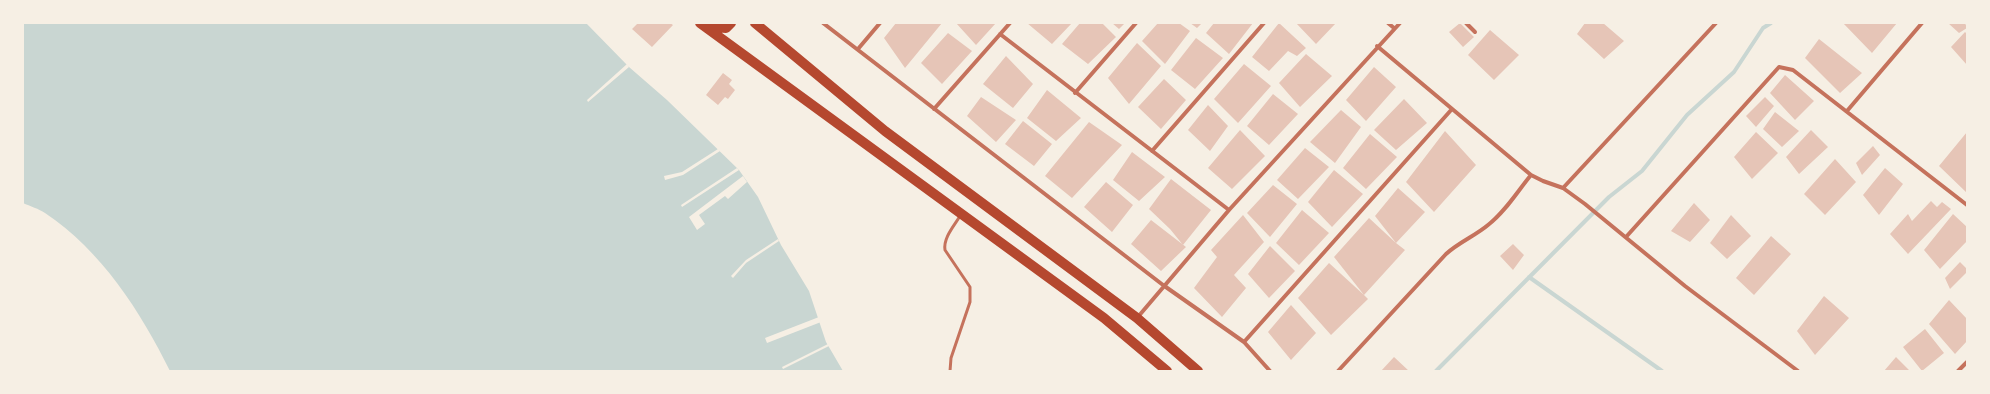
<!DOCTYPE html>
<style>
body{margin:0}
#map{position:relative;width:1990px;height:394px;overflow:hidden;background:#f6efe4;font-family:"Source Sans 3",sans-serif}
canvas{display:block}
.frame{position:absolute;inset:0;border:24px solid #f6efe4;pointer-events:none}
</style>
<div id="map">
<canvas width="1990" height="394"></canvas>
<div class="frame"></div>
</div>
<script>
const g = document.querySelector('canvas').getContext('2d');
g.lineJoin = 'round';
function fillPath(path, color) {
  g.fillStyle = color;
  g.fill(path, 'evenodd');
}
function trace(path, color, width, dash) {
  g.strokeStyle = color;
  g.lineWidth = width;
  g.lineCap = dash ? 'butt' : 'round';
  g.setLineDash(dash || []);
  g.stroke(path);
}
fillPath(new Path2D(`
 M23,23H586L629,67L667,100L739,170L758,197L781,245L809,291L826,342L843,371H170C141,312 101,250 45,213C39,209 30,206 23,203Z`), '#c9d6d2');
fillPath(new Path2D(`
 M627,64L629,67L588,102L587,100Z
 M718,149L720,151L683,175L665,180L664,176L682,172Z
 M737,168L739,170L682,207L681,205Z
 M743,176L747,182L728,199L725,196L699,215L705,224L697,230L689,217Z
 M778,239L779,241L746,263L733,278L731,276L746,260Z
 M819,317L821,322L767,343L765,338Z
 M830,343L831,345L783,369L782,367Z`), '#f6efe4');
trace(new Path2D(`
 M1529,277L1662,371
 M1436,371L1609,197L1642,171L1687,115L1734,72L1763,28L1771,23`), '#c9d6d2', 4);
fillPath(new Path2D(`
 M638,23H670L673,25L652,47L632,29Z
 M896,23H942L905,68L884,38Z
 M956,23H996L976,45Z
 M1027,23H1072L1052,44Z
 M1080,23H1102L1116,37L1088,64L1062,44Z
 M1112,23H1125L1119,29Z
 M1158,23H1179L1190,31L1165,64L1142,41Z
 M1190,23H1202L1197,28Z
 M1214,23H1253L1229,54L1206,33Z
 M1279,23L1306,48L1297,56L1288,51L1269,71L1252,57Z
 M1296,23H1336L1316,44Z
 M1460,23L1474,37L1463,47L1449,32Z
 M1585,23H1603L1624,41L1604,59L1577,34Z
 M1843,23H1897L1872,53Z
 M1948,23H1965L1967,28L1959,33Z
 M1490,30L1519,55L1494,80L1468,55Z
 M1965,32L1967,34V65L1951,47Z
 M948,33L972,51L942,84L921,63Z
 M1196,38L1223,58L1195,89L1171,70Z
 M1819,39L1862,73L1840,93L1805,58Z
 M1137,43L1161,66L1129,104L1108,78Z
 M1306,54L1332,76L1300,107L1279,83Z
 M1006,56L1033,84L1013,108L983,84Z
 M1244,64L1271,86L1238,123L1214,99Z
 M1374,67L1396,87L1366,121L1346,100Z
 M723,73L732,80L729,84L735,90L728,99L725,97L718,105L706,95Z
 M1785,75L1814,101L1795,120L1770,93Z
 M1164,79L1186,100L1161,129L1138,107Z
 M1047,90L1081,118L1056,141L1027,118Z
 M1273,94L1298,114L1269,145L1247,126Z
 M981,97L1016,120L996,142L967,116Z
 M1765,97L1774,106L1756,127L1746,116Z
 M1404,99L1427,123L1396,150L1374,130Z
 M1208,105L1228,126L1210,151L1188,130Z
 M1341,110L1361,127L1335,163L1310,142Z
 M1775,112L1799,131L1782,147L1763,129Z
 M1023,121L1052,144L1034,166L1005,144Z
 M1089,122L1122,145L1072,198L1045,176Z
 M1240,130L1265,156L1232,189L1208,168Z
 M1811,130L1828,147L1799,174L1786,157Z
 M1445,131L1476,165L1434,212L1406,182Z
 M1756,132L1778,153L1752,179L1734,157Z
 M1967,132V193L1939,166Z
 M1370,134L1397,157L1366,189L1343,168Z
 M1873,146L1880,155L1862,175L1856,163Z
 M1305,148L1329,167L1298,199L1277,180Z
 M1132,152L1165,177L1139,201L1113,180Z
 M1835,159L1856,182L1825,215L1804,194Z
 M1885,168L1903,184L1879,215L1863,195Z
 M1334,170L1363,194L1332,227L1308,202Z
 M1171,179L1211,210L1183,245L1170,229L1149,209Z
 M1106,182L1133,205L1112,232L1084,207Z
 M1273,185L1297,204L1270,237L1247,213Z
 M1398,188L1425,212L1396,243L1405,250L1364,295L1368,299L1331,335L1298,298L1329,263L1364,295L1334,257L1369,218L1396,243L1375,216Z
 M1931,201L1937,207L1942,202L1951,209L1908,254L1890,234L1908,214L1912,221Z
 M1694,203L1710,220L1690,242L1671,231Z
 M1302,210L1329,233L1299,265L1276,243Z
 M1953,214L1967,227V241L1940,269L1924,250Z
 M1243,215L1264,242L1234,275L1246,288L1222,317L1194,288L1217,257L1211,250Z
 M1731,215L1751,236L1727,259L1710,243Z
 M1151,220L1186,247L1161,271L1131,244Z
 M1771,236L1791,254L1754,295L1736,278Z
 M1513,244L1524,255L1513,270L1500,256Z
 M1270,246L1295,271L1269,298L1248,274Z
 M1960,262L1967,269V272L1950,289L1945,278Z
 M1824,296L1849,318L1815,355L1797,331Z
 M1949,300L1967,319V341L1955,354L1929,324Z
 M1291,305L1316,333L1291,360L1268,332Z
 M1925,329L1944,353L1922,371L1903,347Z
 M1394,357L1409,371H1381Z
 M1896,357L1910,371H1884Z`), '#e6c5b7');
trace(new Path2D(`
 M950,371L951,358L970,302V287L945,250C943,238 954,226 960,216`), '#c5725c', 3);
trace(new Path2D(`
 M823,23L1163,285L1244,342L1270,371
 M1388,23L1394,28
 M1466,23L1475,32
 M1000,34L1229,210
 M1377,46L1531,175L1543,181L1563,188L1585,204L1685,286L1798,371
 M858,49L880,23
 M1075,93L1136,23
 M934,109L1010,23
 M1847,111L1922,23
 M1152,151L1264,23
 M1563,188L1716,23
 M1626,237L1779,67L1793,70L1967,205
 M1137,318L1229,210L1400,23
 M1244,342L1452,109
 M1338,371L1446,254C1459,242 1475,236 1488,225C1505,212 1517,192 1531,175
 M1958,371L1967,362`), '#c5725c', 4);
trace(new Path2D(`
 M700,23L1104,318L1167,371
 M704,23L714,27L726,28L731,23
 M755,23L885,131L1137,318L1198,371`), '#b5482f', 10);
</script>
